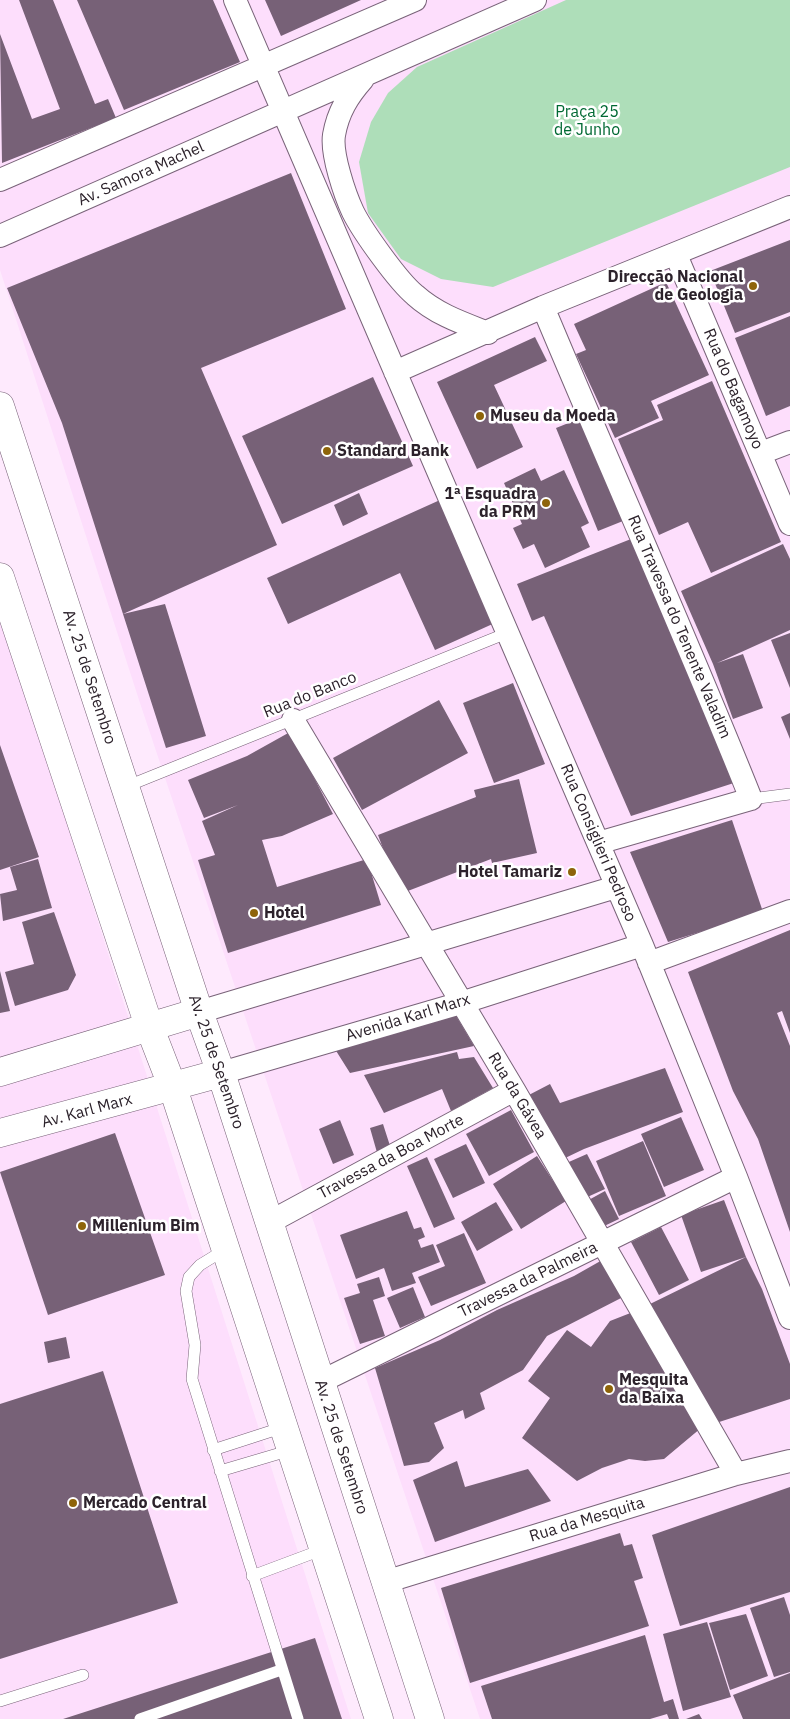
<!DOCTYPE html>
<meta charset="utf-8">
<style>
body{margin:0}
canvas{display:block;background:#feeafd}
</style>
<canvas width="790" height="1719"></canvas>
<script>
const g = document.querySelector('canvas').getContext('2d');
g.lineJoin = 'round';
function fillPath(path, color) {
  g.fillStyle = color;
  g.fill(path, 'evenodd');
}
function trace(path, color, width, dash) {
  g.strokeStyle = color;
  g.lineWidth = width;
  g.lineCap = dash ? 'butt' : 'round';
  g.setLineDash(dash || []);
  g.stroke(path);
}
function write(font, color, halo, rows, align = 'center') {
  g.font = font + ' "IBM Plex Sans",sans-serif';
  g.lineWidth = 5;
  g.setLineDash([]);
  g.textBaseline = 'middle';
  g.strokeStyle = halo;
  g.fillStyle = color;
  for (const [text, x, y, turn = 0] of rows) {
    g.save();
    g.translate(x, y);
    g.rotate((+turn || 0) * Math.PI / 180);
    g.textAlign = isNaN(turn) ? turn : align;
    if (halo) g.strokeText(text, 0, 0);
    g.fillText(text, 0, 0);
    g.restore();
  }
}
fillPath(new Path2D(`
 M0,0H790V1719H480L140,703L0,270Z
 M0,613L351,1719H0Z`), '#fddefc');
fillPath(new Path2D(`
 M566,0H790V167L493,287L441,279L401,259L368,213L359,162L371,122L388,93L417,67Z`), '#aedeb9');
fillPath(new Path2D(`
 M19,0H53L95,104L108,99L116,118L2,163L0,34L32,119L60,109Z
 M77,0H213L240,62L124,110Z
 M265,0H361L281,36Z
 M291,173L346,309L201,368L277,545L123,614L165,604L206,736L166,748L123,614L62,423L7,288Z
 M790,240V312L735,333L710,271Z
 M666,282L709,375L651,401L659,418L615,438L576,354L586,350L574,324Z
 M790,316V406L766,416L735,338Z
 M535,337L547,361L494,385L523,447L477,469L437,382Z
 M373,377L413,466L282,524L242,436Z
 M712,381L781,542L711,573L688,522L659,535L618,439L663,420L657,405Z
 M581,418L623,521L598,531L556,428Z
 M535,468L541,481L564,470L589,523L581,527L590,547L545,568L534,544L523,549L513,528L522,524L504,483Z
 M359,493L368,514L343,526L334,505Z
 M440,500L497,622L435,650L400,573L288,624L267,578Z
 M631,539L737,782L631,816L544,616L532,621L517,584Z
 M783,544L790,559V630L717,663L743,654L763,708L733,719L713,664L681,591Z
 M790,633V688L771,640Z
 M513,683L545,764L494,783L463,703Z
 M439,700L468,753L362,810L333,758Z
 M790,713V739L781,717Z
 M290,732L333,814L282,836L262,840L277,887L367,859L381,905L228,953L198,860L215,855L202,821L238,805L204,818L188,780L247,756Z
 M0,745L39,857L0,870Z
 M519,779L537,853L492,863L491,859L400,894L378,835L476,797L474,790Z
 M732,820L763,912L668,942L630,852Z
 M38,859L52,908L3,921L0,894L17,890L10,867Z
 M54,912L76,975L68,990L15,1006L5,972L34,964L22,922Z
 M790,930V1033L782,1011L777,1013L790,1046V1232L758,1139L733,1091L688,972Z
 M0,971L10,1011L0,1013Z
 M452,1009L474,1046L350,1073L333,1046Z
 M457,1052L459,1059L474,1057L493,1088L451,1111L442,1089L384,1113L364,1075Z
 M665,1068L683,1112L584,1149L561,1160L525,1097L550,1084L560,1103Z
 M511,1110L534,1152L489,1176L466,1134Z
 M681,1117L704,1170L664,1187L641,1134Z
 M340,1120L354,1155L333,1164L319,1129Z
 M383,1124L392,1152L378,1156L370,1128Z
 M115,1133L165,1275L48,1315L0,1172Z
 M643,1141L666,1196L619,1216L596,1161Z
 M466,1144L485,1183L453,1198L434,1159Z
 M587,1154L605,1189L583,1199L562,1165Z
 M537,1156L566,1201L521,1229L493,1184Z
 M427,1157L455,1219L434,1228L407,1166Z
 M605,1191L619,1219L600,1228L585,1202Z
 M724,1200L746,1257L701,1272L681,1215Z
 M496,1202L513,1230L477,1251L461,1222Z
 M407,1211L414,1229L421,1227L425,1237L418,1240L421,1248L433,1244L440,1262L412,1273L416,1283L392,1291L384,1268L356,1279L340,1235Z
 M661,1227L689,1280L659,1295L631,1242Z
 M464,1233L486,1283L431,1306L418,1277L445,1266L436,1245Z
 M746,1257L762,1289L790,1364V1399L713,1424L650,1304Z
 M604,1259L625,1296L547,1336L523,1370L480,1393L485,1409L465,1419L463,1410L434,1423L444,1448L429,1462L404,1466L375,1368L440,1340L497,1310L574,1276Z
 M379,1277L385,1296L373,1300L385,1336L360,1344L344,1298L360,1293L357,1284Z
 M413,1287L425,1317L400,1328L387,1298Z
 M633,1312L701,1428L664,1459L645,1461L629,1459L602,1468L577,1481L522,1438L550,1398L528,1381L567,1330L591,1347L610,1321Z
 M66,1337L70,1358L48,1363L44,1342Z
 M103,1371L178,1603L0,1659V1404Z
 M457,1461L465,1487L528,1469L551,1501L435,1542L413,1480Z
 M790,1487V1592L680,1626L652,1535Z
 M620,1533L624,1546L632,1544L643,1578L634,1581L649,1626L470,1683L441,1588Z
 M784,1597L790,1615V1672L774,1677L750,1608Z
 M746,1614L768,1676L730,1690L709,1623Z
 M707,1622L731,1697L683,1711L663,1634Z
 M645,1635L664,1702L673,1699L679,1719H669L667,1714L650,1719H492L481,1686Z
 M315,1638L342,1719H63Z
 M790,1673V1719H743L733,1695Z
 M699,1714L702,1719H686Z`), '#776177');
const lane = new Path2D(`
 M125,787L507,633
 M751,799L790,794
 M226,1249L200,1265L189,1277L186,1291L195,1345L192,1379L298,1719
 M213,1450L284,1427
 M220,1471L291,1450
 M252,1576L324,1549
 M0,1701L83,1675
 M140,1719L281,1670`);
const street = new Path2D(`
 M235,0L642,945L736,1177L790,1318
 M363,79C348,96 338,112 334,135C331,154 345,195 353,212C363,232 398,281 415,295C436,314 462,323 488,333
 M0,180L415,0
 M0,236L535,0
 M676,255L790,524
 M543,307C612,472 685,634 751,799L598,843
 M395,372L543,307L790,207
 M761,453L790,442
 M293,720L514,1090L736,1474
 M649,963L790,911
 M199,1012L616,887
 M221,1073L461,1003L642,945
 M268,1223L514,1090
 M320,1382L736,1177
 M385,1582L736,1474L790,1461`);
const secondary = new Path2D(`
 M0,406L199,1012L221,1073L430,1719
 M0,577L149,1026L173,1088L379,1719
 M0,1072L199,1012
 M0,1133L221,1073`);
trace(lane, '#796379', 12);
trace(street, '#796379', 24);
trace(secondary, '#796379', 29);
trace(lane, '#fff', 11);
trace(street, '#fff', 22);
trace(secondary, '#fff', 28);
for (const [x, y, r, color] of [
 [753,286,5,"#8e640a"],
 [480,416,5,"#8e640a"],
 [327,451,5,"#8e640a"],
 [546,503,5,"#8e640a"],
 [572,872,5,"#8e640a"],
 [254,913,5,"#8e640a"],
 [82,1226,5,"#8e640a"],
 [609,1389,5,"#8e640a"],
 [73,1503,5,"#8e640a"]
]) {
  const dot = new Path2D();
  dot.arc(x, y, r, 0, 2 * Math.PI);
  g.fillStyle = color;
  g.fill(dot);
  trace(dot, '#fff', 2);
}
write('16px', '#006933', '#fff', [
 ["Praça 25",587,112],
 ["de Junho",587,130]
]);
write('16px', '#2c222b', '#fff', [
 ["Av. Samora Machel",141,174,-24],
 ["Rua do Bagamoyo",733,389,67],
 ["Rua Travessa do Tenente Valadim",679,627,67],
 ["Av. 25 de Setembro",89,677,72],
 ["Rua do Banco",310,695,-22],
 ["Rua Consiglieri Pedroso",598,843,67],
 ["Avenida Karl Marx",408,1018,-17],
 ["Av. 25 de Setembro",216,1062,71],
 ["Rua da Gávea",517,1096,59],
 ["Av. Karl Marx",87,1111,-15],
 ["Travessa da Boa Morte",391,1157,-28],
 ["Travessa da Palmeira",528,1280,-26],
 ["Av. 25 de Setembro",341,1447,72],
 ["Rua da Mesquita",587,1520,-17]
]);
write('bold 16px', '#2c222b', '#fff', [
 ["Direcção Nacional",743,277,"right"],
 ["de Geologia",743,295,"right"],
 ["Museu da Moeda",490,416],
 ["Standard Bank",337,451],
 ["1ª Esquadra",536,494,"right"],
 ["da PRM",536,512,"right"],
 ["Hotel Tamariz",562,872,"right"],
 ["Hotel",264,913],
 ["Millenium Bim",92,1226],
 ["Mesquita",619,1380],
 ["da Baixa",619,1398],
 ["Mercado Central",83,1503]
], 'left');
</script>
